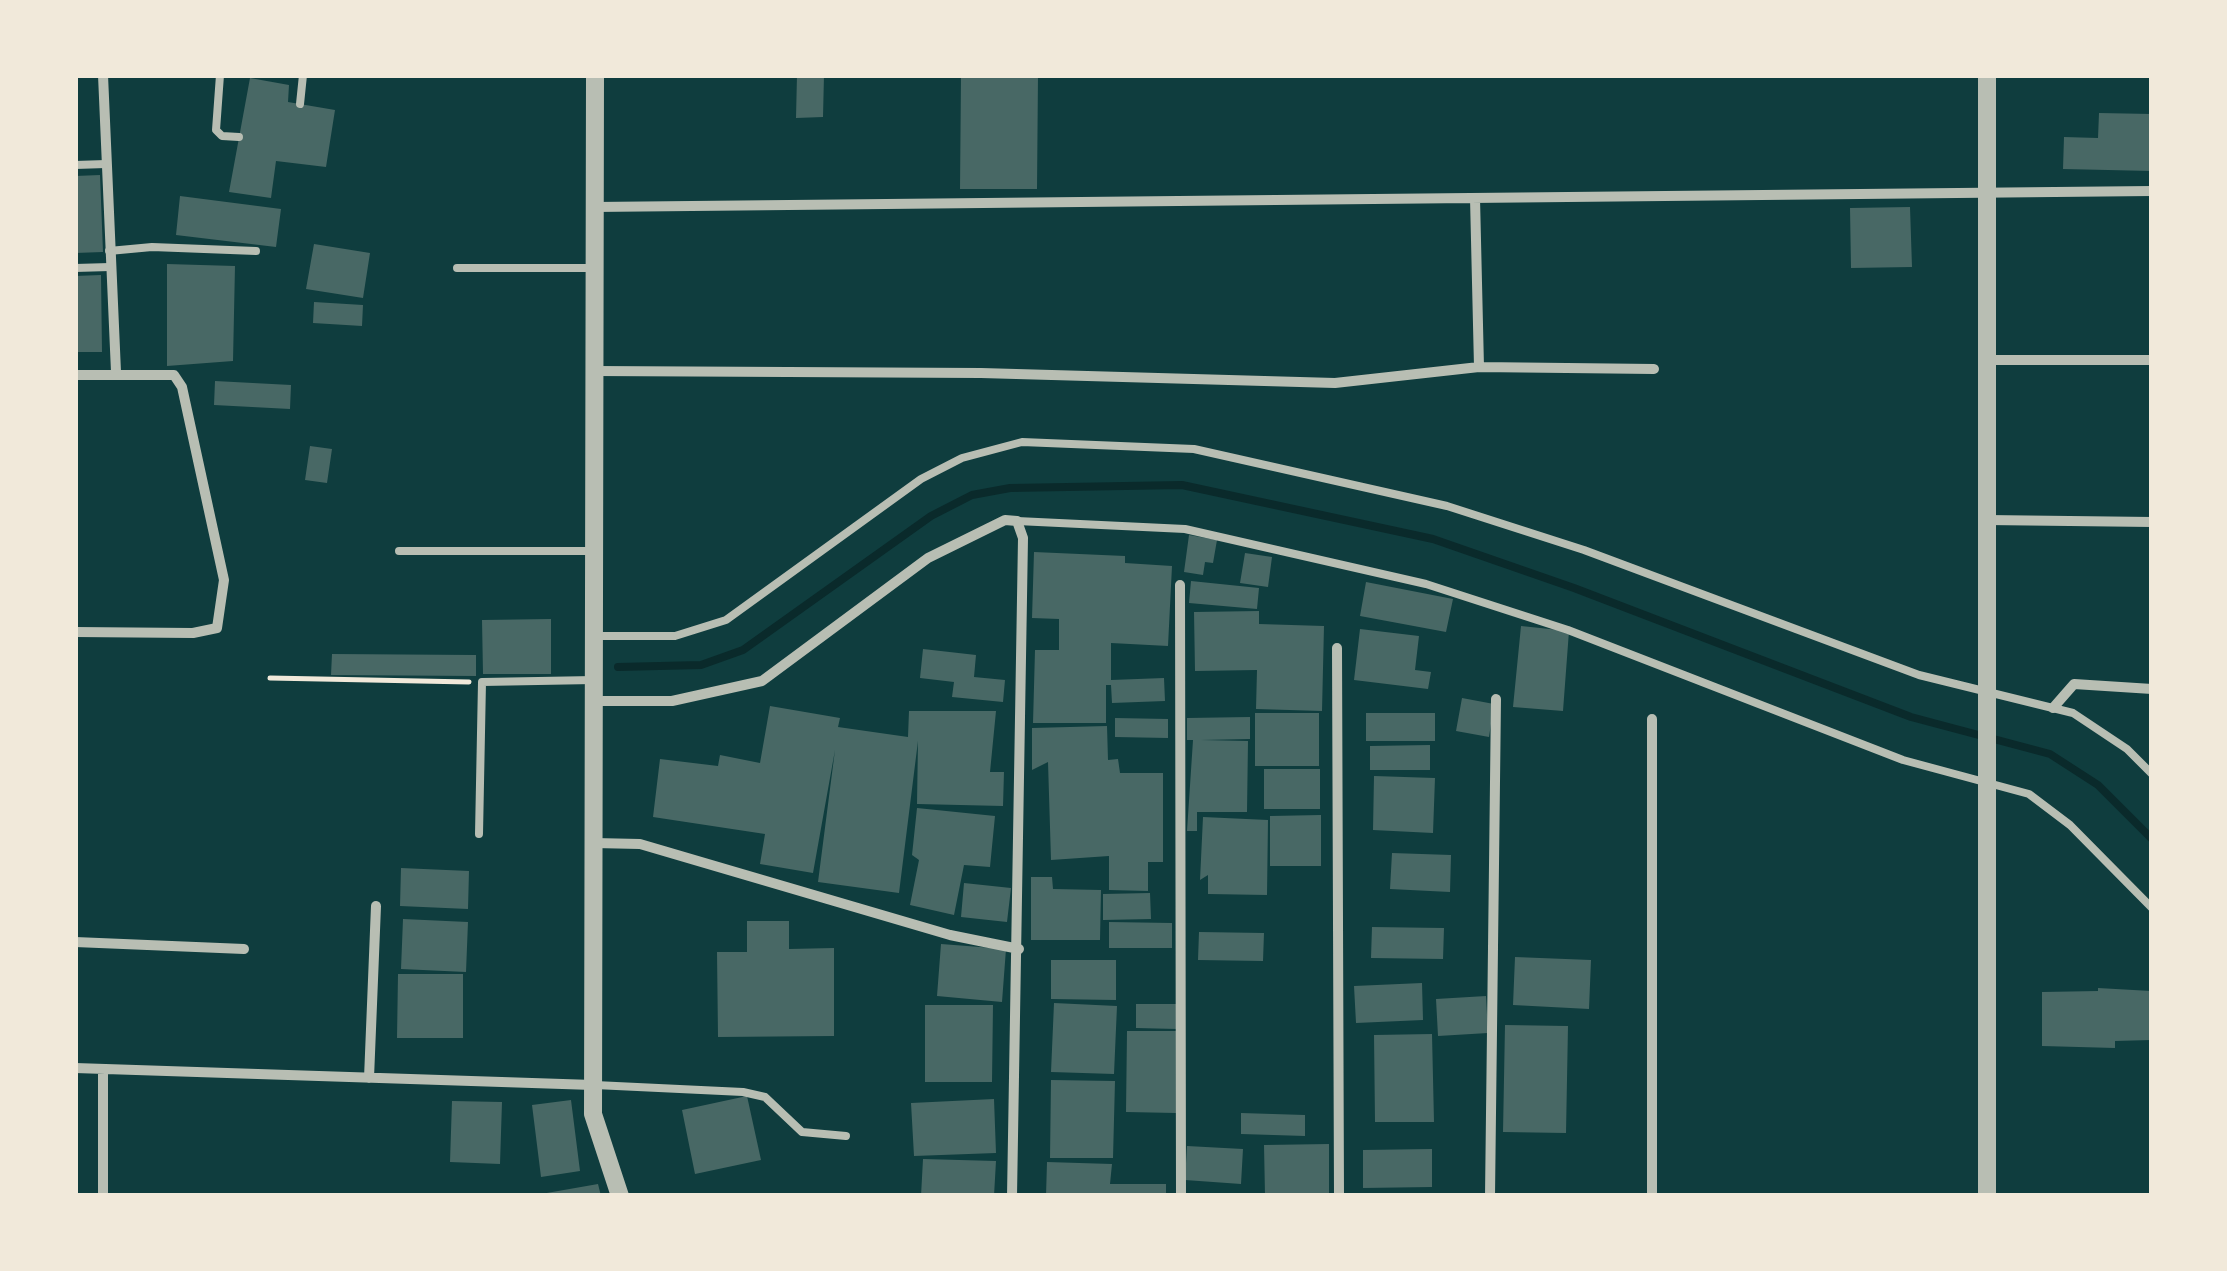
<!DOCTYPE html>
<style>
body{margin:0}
#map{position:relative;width:2227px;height:1271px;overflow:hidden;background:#0f3d3e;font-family:"DejaVu Sans",sans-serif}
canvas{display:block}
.frame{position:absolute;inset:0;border:78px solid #f1e9da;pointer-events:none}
</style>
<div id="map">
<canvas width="2227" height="1271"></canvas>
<div class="frame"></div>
</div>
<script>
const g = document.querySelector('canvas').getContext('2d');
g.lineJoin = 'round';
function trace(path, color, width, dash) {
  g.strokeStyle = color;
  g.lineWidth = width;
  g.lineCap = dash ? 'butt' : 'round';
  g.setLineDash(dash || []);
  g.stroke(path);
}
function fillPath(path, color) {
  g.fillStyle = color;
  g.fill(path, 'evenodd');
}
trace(new Path2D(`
 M618,667L701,665L743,650L931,516L972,495L1010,488L1182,485L1433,539L1574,588L1911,717L2050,754L2098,785L2152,839`), '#0a2a2b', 8);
fillPath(new Path2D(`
 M797,75H824L823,117L796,118Z
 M961,75H1038L1037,189H960Z
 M250,78L289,85L288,102L335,110L326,167L276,161L271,198L229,192Z
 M2099,113L2152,114V171L2063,169L2064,137L2098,138Z
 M100,175L103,252L75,253V176Z
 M180,196L281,209L276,247L176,235Z
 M1910,207L1912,267L1851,268L1850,208Z
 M314,244L370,253L363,298L306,289Z
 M167,264L235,266L233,361L167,366Z
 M101,275L102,352H75V276Z
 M314,302L363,305L362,326L313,323Z
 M215,381L291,385L290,409L214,405Z
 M310,446L332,449L327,483L305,480Z
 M1189,535L1217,540L1213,563L1205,562L1203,575L1184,572Z
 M1034,552L1125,556V563L1172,566L1168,646L1111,643V680L1164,678L1165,701L1112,703L1111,685H1106V723H1033L1035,650H1059V619L1032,618Z
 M1245,553L1272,557L1268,587L1240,583Z
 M1191,581L1259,588L1257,609L1189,603Z
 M1366,582L1453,599L1446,632L1360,616Z
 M1259,611V624L1324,626L1322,711L1256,709L1257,670L1195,671L1194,612Z
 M551,619V674H483L482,620Z
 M1521,626L1569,631L1563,711L1513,707Z
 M1360,629L1419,636L1415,670L1431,672L1428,689L1354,680Z
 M923,649L976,655L974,677L1005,680L1003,702L952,697L954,682L920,678Z
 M332,654L476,655V676L331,675Z
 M1462,698L1494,704L1489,737L1456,731Z
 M770,706L840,718L838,727L908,737L909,711H996L990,772H1004L1003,806L917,804L918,741L899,893L818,882L835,750L813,873L760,864L765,834L653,817L660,759L718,766L720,755L760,763Z
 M1255,713H1319V766H1255Z
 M1366,713H1435V741H1366Z
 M1250,717V739L1201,740L1248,741L1247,812H1197V831H1187L1193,740H1187V718Z
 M1115,718L1168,719V738L1115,737Z
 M1107,726L1108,760L1118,759L1120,773H1163V862H1148V891L1109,890V856L1051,860L1048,762L1032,770V728Z
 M1430,745V770H1370V746Z
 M1264,769H1320V809H1264Z
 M1374,776L1435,778L1433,833L1373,830Z
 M917,808L995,816L990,867L964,865L954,915L910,905L919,860L912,855Z
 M1321,815V866H1270V816Z
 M1203,817L1268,820L1267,895L1208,894V875L1200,880Z
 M1392,853L1451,855L1450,892L1390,889Z
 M401,868L469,871L468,909L400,906Z
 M1031,877H1052L1053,889L1101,890L1100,940H1031Z
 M964,883L1011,888L1007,922L961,917Z
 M1150,893L1151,919L1103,920V894Z
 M403,919L468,922L466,972L401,969Z
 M747,921H789V949L834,948V1036L718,1037L717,952H747Z
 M1109,922L1172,923V948H1109Z
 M1372,927L1444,928L1443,959L1371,958Z
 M1199,932L1264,933L1263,961L1198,960Z
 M941,944L1006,949L1002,1002L937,996Z
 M1515,957L1591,960L1589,1009L1513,1005Z
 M1051,960H1116V1000L1051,999Z
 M398,974H463V1038H397Z
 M1422,983L1423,1020L1356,1023L1354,986Z
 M2098,988L2151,991V1040L2115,1041V1048L2042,1046V992L2098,991Z
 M1486,996L1488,1033L1438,1036L1436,999Z
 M1054,1003L1117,1006L1114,1074L1051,1072Z
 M1136,1004H1177V1029L1136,1028Z
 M925,1005H993L992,1082H925Z
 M1505,1025L1568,1026L1566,1133L1503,1132Z
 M1127,1031H1176V1113L1126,1112Z
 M1432,1034L1434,1122H1375L1374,1035Z
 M1051,1080L1115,1081L1113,1158H1050Z
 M747,1096L761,1160L695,1174L682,1110Z
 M994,1099L996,1153L914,1156L911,1103Z
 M571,1100L580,1171L541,1177L532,1105Z
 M452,1101L502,1102L500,1164L450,1162Z
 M1241,1113L1305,1115V1136L1241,1134Z
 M1329,1144V1196H1265L1264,1145Z
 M1187,1146L1243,1149L1241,1184L1185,1180Z
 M1432,1149V1187L1363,1188V1150Z
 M923,1159L996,1161L994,1196H921Z
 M1047,1162L1112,1164L1110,1184H1166V1196H1046Z
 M598,1184L601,1196H541V1194Z`), '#486865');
trace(new Path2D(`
 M270,678L469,682`), '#f1e9da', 5);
trace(new Path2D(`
 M220,75L216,130L222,136L239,137
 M300,104L303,75
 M75,165L106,164
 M109,251L152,247L256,251
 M75,268L110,267
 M457,268H595
 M1017,521L1185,529L1426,584L1568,630L1903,760L2029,794L2070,825L2152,908
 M399,551H594
 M594,636H675L726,620L921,479L962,458L1022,442L1194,449L1447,506L1584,550L1919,675L2073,713L2127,749L2152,774
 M479,834L482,682L594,680
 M595,1085L743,1092L765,1097L802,1132L846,1136`), '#b8beb3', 8);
trace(new Path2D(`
 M103,75L116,372
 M1475,198L1479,367
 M594,207L2152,191
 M1987,360H2152
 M594,371L981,373L1335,383L1479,367L1654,369
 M75,375H174L182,387L224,580L217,628L193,633L75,632
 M1987,520L2152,522
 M1180,585L1181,1196
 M1337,648L1339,1196
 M594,701H672L762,681L928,558L1005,520L1017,521L1023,538L1012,1196
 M2053,708L2074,684L2152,689
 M594,843L640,844L950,935L1019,949
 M75,942L244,949
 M75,1068L593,1085
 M103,1069V1196
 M369,1078L376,906
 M1490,1196L1496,699
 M1652,1196V719`), '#b8beb3', 10);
trace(new Path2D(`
 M595,75L593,1114L620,1196
 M1987,1196V75`), '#b8beb3', 18);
</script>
